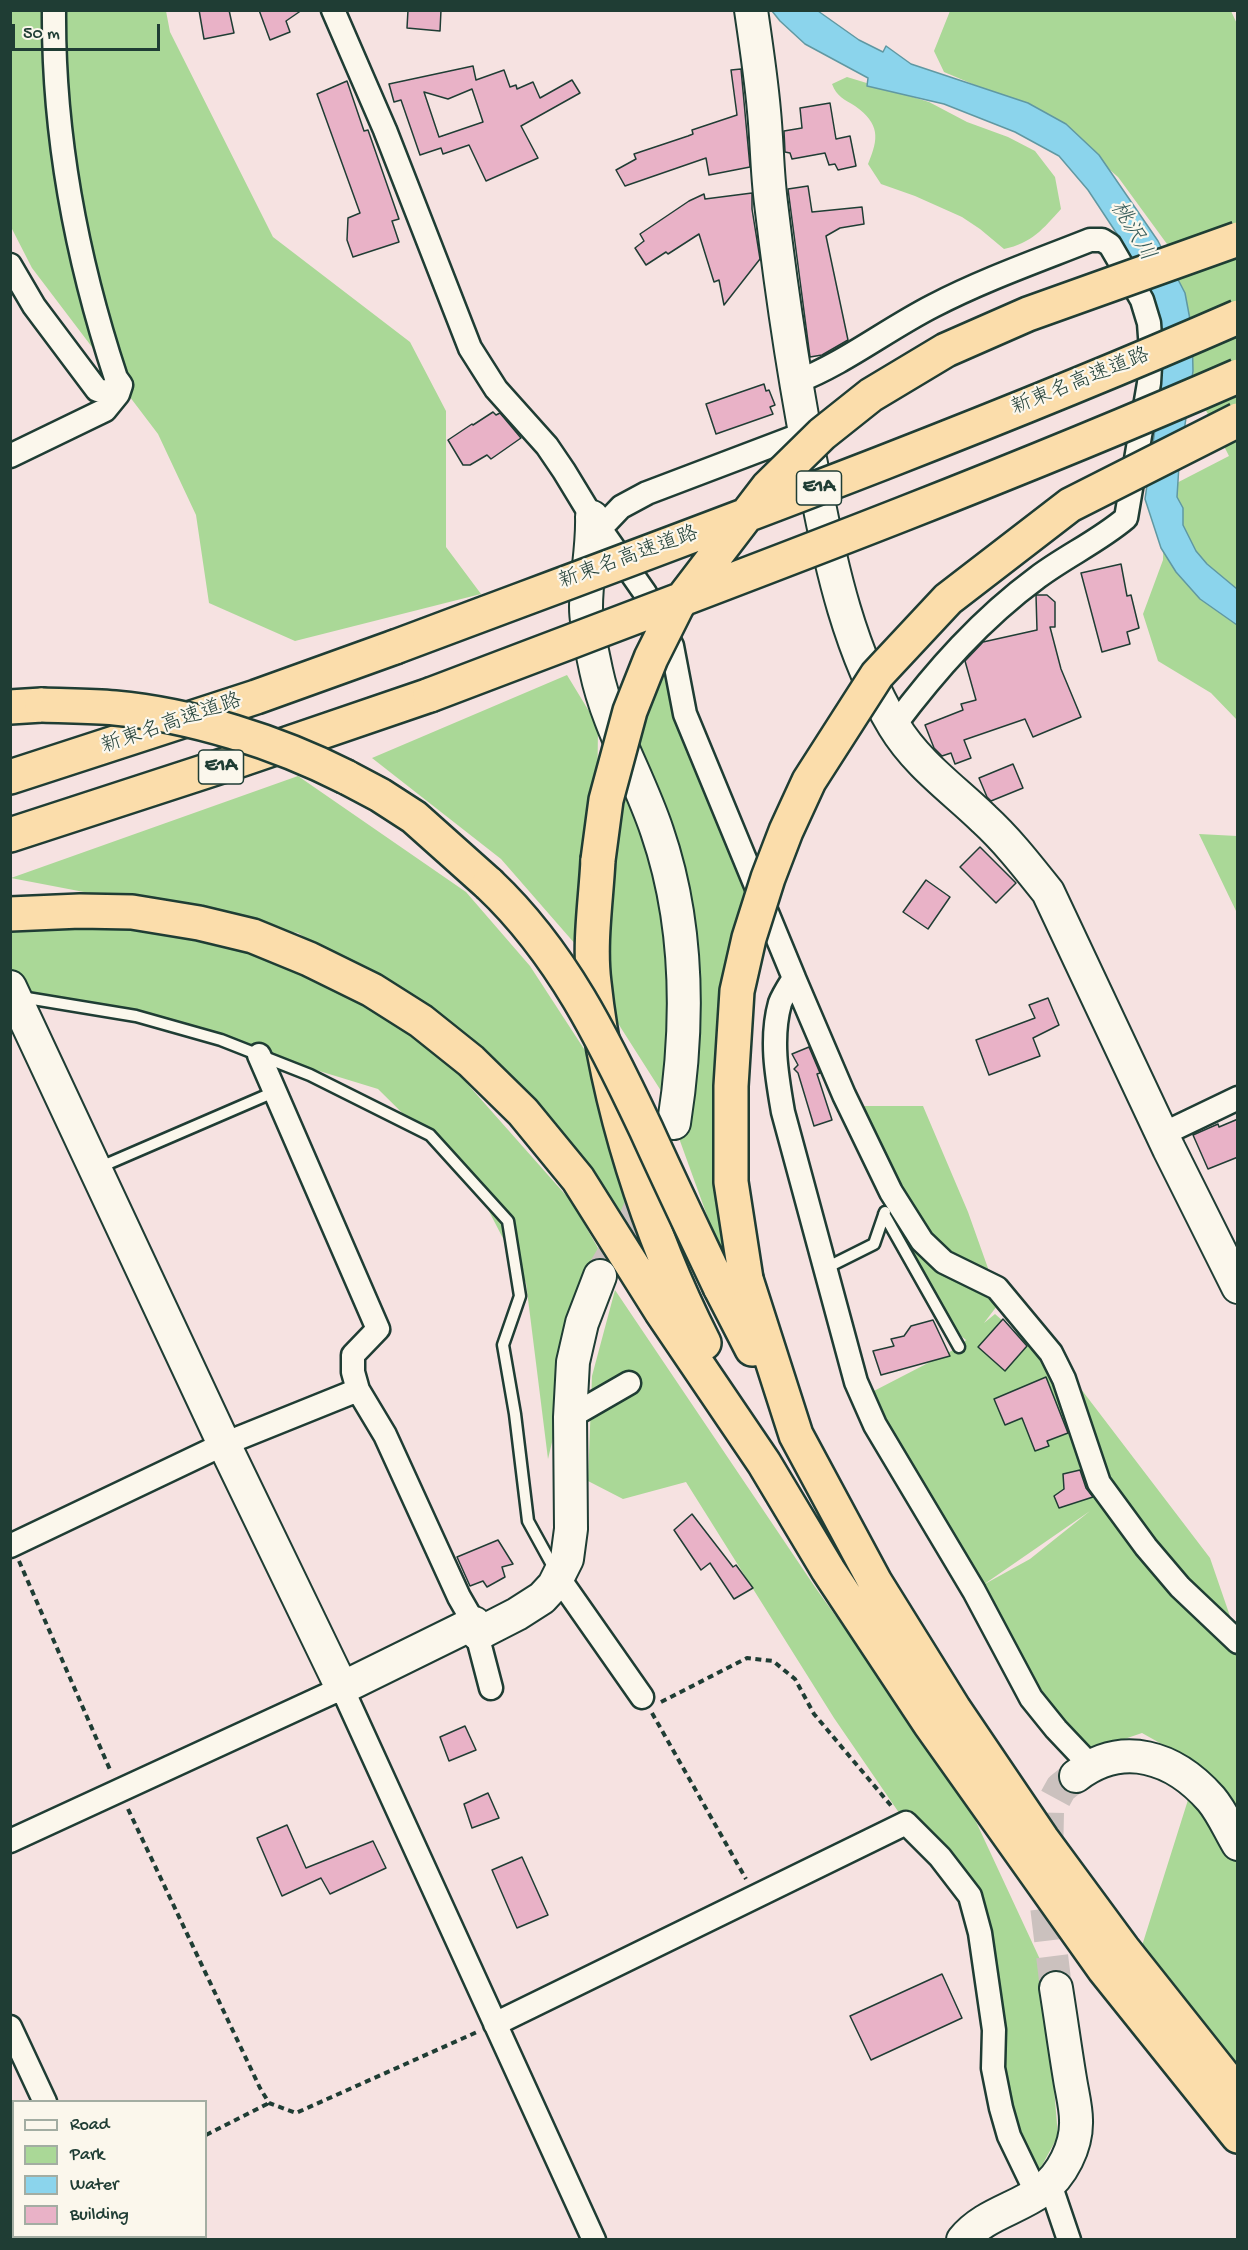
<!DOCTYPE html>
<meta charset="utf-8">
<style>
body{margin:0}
#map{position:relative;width:1248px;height:2250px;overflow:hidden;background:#f6e2e1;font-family:"Gochi Hand",sans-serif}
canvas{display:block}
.frame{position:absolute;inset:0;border:12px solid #1f3d34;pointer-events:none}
.legend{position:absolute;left:12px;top:2100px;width:195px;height:138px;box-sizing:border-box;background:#fbf7ec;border:2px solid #a3ada2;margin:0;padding:8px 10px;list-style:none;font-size:18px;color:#1f3d34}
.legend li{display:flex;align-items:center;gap:12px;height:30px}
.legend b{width:30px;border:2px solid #a3ada2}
.scale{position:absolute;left:12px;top:24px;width:148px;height:27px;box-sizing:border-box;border:3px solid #1f3d34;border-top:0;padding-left:8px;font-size:18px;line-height:21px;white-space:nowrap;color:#1f3d34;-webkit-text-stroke:4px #fbf7ec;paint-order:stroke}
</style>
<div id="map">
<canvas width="1248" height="2250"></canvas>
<div class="frame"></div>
<ul class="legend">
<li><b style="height:8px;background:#fbf7ec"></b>Road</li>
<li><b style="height:16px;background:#aad897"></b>Park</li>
<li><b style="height:16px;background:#8bd4ec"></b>Water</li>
<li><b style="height:16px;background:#e9b2c7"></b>Building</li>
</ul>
<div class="scale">50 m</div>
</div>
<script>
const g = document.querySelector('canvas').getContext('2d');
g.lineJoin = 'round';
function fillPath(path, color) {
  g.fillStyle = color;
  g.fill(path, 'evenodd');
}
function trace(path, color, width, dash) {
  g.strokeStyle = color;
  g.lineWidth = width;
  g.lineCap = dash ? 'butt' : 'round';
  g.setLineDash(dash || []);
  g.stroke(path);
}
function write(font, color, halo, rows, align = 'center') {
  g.font = font + ' "Gochi Hand","Klee One",sans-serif';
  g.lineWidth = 4.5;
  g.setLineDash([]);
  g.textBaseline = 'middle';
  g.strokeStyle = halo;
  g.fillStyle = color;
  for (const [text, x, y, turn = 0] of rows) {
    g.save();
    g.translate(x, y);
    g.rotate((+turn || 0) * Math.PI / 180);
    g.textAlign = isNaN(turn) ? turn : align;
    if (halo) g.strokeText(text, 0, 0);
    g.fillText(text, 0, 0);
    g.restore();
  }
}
fillPath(new Path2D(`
 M11,11H166L170,32L273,237L410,342L446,411V547L481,594L295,641L209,603L196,515L158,434L32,268L11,227Z
 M950,11H1231L1238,26L1237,720L1211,693L1158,661L1143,614L1163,560L1165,489L1229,456L1181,361L1167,244L1118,177L1046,115L944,72L934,51Z
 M847,77L929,102L967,122L1008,137L1035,151L1055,177L1061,209C1043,229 1032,243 1004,249L980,229L962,217L915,196L881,184L868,164C879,138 880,124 855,106C844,99 837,97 832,84Z
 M667,650L750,884L727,1263L709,1221L663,1094L607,1006L610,833L631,746Z
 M567,675L598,726L597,817L583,953L501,859L372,758Z
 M298,776L466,892L530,966L586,1052L611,1111L630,1214L616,1220L391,994L298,933L11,878Z
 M1199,834L1237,836V913Z
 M10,921H107L290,951L432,1044L571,1201L598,1248L548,1459L526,1283L476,1186L378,1089L156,1021L11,994Z
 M864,1106H923L968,1212L1000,1302L984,1323L995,1314L1060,1371L1100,1496L1081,1389L1210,1558L1232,1622L1237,1628V2064L1140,1952L1199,1765L1142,1733L1092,1750L1066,1726L974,1590L870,1393L959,1347L966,1340L946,1324L889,1223L901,1206ZM1090,1511L1030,1559L983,1585Z
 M615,1290L815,1587L965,1798L1044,1968L1058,2136L1039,2171L1032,2173L1001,2108L980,1933L958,1879L906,1823L834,1718L686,1482L623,1499L588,1481L592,1376Z
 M11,2109L14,2113V2236H167L169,2239H11Z`), '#aad897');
const water = new Path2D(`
 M772,11H818L859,40L883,52L886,46L911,64L1028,103L1066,124L1099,155L1158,241L1185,293L1192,330L1193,371L1179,465L1177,497L1183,508V525L1196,551L1207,564L1237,589V625L1200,599L1176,572L1161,548L1145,499L1159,402L1162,340L1161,328L1142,281L1119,237L1088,190L1059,156L1015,132L944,104L867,86L868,78L805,44L780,21Z`);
fillPath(water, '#8bd4ec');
trace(water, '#6098a2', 1.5);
const building = new Path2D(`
 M199,10H229L234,33L204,39Z
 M259,10H302L286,21L290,32L270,40Z
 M408,10H441L440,31L407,28Z
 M473,66L476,80L504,70L510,87L516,85L517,89L533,82L540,98L572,80L580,93L521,126L538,158L486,181L469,145L443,154L441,148L420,155L401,100L394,102L389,84ZM472,89L483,122L439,137L424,92L448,99Z
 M741,69L750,167L709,175L706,158L625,186L616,170L636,159L634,154L688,136L693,134L692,130L737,115L731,70Z
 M347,81L364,131L368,130L399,219L392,221L399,242L353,257L347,240L348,218L360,213L317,94Z
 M830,103L836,139L850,136L856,166L838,170L835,164L829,165L825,153L792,159L790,153L785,152L784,131L802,128L800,108Z
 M808,186L812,212L862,207L864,224L840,228L826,236L848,340L822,355L810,357L788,189Z
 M752,193V209L760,259L724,305L719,280L714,282L699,234L668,254L666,252L646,265L635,248L644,241L640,234L689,201L704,194L705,199Z
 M764,384L766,391L769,390L775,405L770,407L773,414L716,434L706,404Z
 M493,412L496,415L500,413L521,438L491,459L487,455L470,465H463L448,440L472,424L473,425Z
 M1121,564L1127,596L1131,595L1139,628L1127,632L1130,644L1102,652L1081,573Z
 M1036,595H1047L1055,602V627H1050L1061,669L1081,717L1033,737L1025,719L964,740L971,758L955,764L951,753L942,756L934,748L925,725L963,710L961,704L976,700L965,661L983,642L1037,630Z
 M1013,764L1023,788L991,801L987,797L979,778Z
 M980,847L1016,883L996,903L960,867Z
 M926,880L950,897L928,929L903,912Z
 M1048,998L1059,1025L1033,1038L1040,1056L989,1075L976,1040L1035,1018L1029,1005Z
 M809,1047L820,1073L817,1074L832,1120L814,1126L798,1073L794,1069L798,1065L792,1054Z
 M1238,1119V1157L1208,1169L1193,1135L1218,1124L1219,1127Z
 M1003,1319L1027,1346L1005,1371L978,1347Z
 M933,1320L950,1356L881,1375L873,1351L894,1346L891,1339L904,1336L911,1326Z
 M1046,1377L1068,1433L1047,1441L1049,1446L1035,1451L1022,1418L1005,1425L994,1399Z
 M1080,1470L1086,1488L1093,1497L1059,1508L1054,1496L1064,1489L1063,1474Z
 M692,1514L733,1567L736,1565L753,1588L734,1599L710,1563L701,1570L674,1530Z
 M498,1540L513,1564L502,1567L505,1577L487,1587L483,1581L470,1586L457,1557Z
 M465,1726L476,1750L449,1761L440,1737Z
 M488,1793L499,1818L472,1828L464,1804Z
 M287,1825L306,1868L373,1841L386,1868L330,1894L321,1878L282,1896L257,1838Z
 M522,1857L548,1915L517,1928L492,1870Z
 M942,1974L962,2018L871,2060L850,2016Z`);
fillPath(building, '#e9b2c7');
trace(building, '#1f3d34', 1.5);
trace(new Path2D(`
 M600,1276L635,1218L652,1182
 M1056,1988L1046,1906L1048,1812L1061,1788L1076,1776`), '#cbc1be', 32, [32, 16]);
const lane = new Path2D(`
 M21,997L136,1016L221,1040L310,1075L430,1135L508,1221L520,1296L503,1345L515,1414L528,1521L556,1572
 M98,1168L274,1092
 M884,1214L959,1347
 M826,1268L874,1244L885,1212`);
const street = new Path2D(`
 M333,10L385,130L470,348L496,389L547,446L564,471L592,517L645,593L672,646L685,714L794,978C789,986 783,995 780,1003C770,1039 777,1077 783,1112L856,1382L875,1425L974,1591L1031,1698L1056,1729L1090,1765
 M10,265L34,306L97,390L118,394
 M796,382C845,363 886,330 933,306C983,280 1037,261 1090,240H1102L1110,245L1142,300L1149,323L1151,350L1149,383L1126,518C1099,541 1066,556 1038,577C981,619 936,670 894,726
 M10,456L105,410L118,394L121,385L116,378C77,260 53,135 54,10
 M600,529L621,507L647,493L805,433
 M794,978L844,1095L891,1192L922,1241L944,1262L997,1288L1051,1353L1064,1379L1099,1483L1146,1547L1180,1587L1238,1642
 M259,1055L378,1329L353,1355V1372L358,1390L385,1435L459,1597L474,1623L491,1688
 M1163,1134L1238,1098
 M570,1417L629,1383
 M10,1546L224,1444L358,1390
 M558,1577L642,1697
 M10,1841L342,1688L594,2240
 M495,2024L906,1823L940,1857L970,1896L980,1933L994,2030L993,2068L1001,2108L1009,2136L1037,2194
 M10,2027L45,2102
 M1050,2184L1069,2240`);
const secondary = new Path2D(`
 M751,10C756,44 761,77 764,111C767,141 767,172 771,203C782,297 796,391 815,484C831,567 850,653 894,726C917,764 953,789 984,819C1008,841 1028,867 1048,892L1169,1149L1238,1287
 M592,517C593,548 586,577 586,607C586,627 592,650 596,670C608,727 639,777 657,831C689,924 689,1027 674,1123
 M10,987L224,1444L342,1688L474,1623L478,1634L517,1614L542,1598L554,1585L567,1559L571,1529L570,1417L573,1362L582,1323L600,1276
 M1076,1776C1123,1740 1174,1757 1211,1799C1222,1812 1229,1829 1238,1844
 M963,2240C983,2215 1016,2209 1041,2191C1062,2176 1077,2146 1076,2120C1076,2107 1072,2092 1070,2079C1065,2049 1061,2019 1056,1988`);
const highway = new Path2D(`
 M10,707L42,705
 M10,777L256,697L395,647
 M346,777L380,795L414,817L489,884
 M10,835L231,763L430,695
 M598,860C596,900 589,943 594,983C607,1105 649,1234 704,1343
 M10,914L80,911L132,912L199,923L253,936L309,959L372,990L421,1021L471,1061L523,1112L578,1179L661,1311L764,1463L828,1570L930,1724L1104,1969L1238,2136
 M746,1279L796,1435L875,1582L954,1709L1042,1839L1123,1949L1238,2094
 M720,1287L752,1349`);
trace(lane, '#1f3d34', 15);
trace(street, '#1f3d34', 27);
trace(secondary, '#1f3d34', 36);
trace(highway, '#1f3d34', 38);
trace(new Path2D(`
 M19,1561L111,1772
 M661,1702L747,1658L773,1661L795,1679L814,1714L893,1808
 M652,1713L746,1879
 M128,1809L260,2088L269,2103L296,2113L477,2032
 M206,2135L269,2103
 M112,2236L114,2240
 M27,2240L30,2236`), '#1f3d34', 4, [6, 4.5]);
trace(lane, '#fbf7ec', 10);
trace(street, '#fbf7ec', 22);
trace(secondary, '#fbf7ec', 32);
trace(highway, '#fbddab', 33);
const highwayBridge = new Path2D(`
 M395,647C677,541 961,438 1238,317
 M430,695C700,592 972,492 1238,376
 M42,705C66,706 91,706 115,708C192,715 277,742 346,777
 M598,860L606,800L630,711L651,658L677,606L768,487L822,434L871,395L946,350L1028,314L1238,239
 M489,884C562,953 604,1040 646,1129C670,1182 695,1234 720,1287
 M746,1279L731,1182V1086L737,991L749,938L768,878L786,831L809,781L877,675L948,599L1070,505L1238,420`);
trace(highwayBridge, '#1f3d34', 38, []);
trace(highwayBridge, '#fbddab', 33);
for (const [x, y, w] of [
 [819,488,45],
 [221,767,45]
]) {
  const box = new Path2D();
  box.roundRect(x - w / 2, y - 17, w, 34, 4.5);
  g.fillStyle = '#fbf7ec';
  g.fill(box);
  trace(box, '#1f3d34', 1.5);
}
write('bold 20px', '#1f3d34', null, [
 ["E1A",819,488],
 ["E1A",221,767]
]);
write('21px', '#1f3d34', '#fbf7ec', [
 ["新東名高速道路",1081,383,-22],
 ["新東名高速道路",629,559,-20],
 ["新東名高速道路",172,725,-19]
]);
write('italic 22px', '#355b59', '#fbf7ec', [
 ["桃沢川",1131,232,59]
]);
</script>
